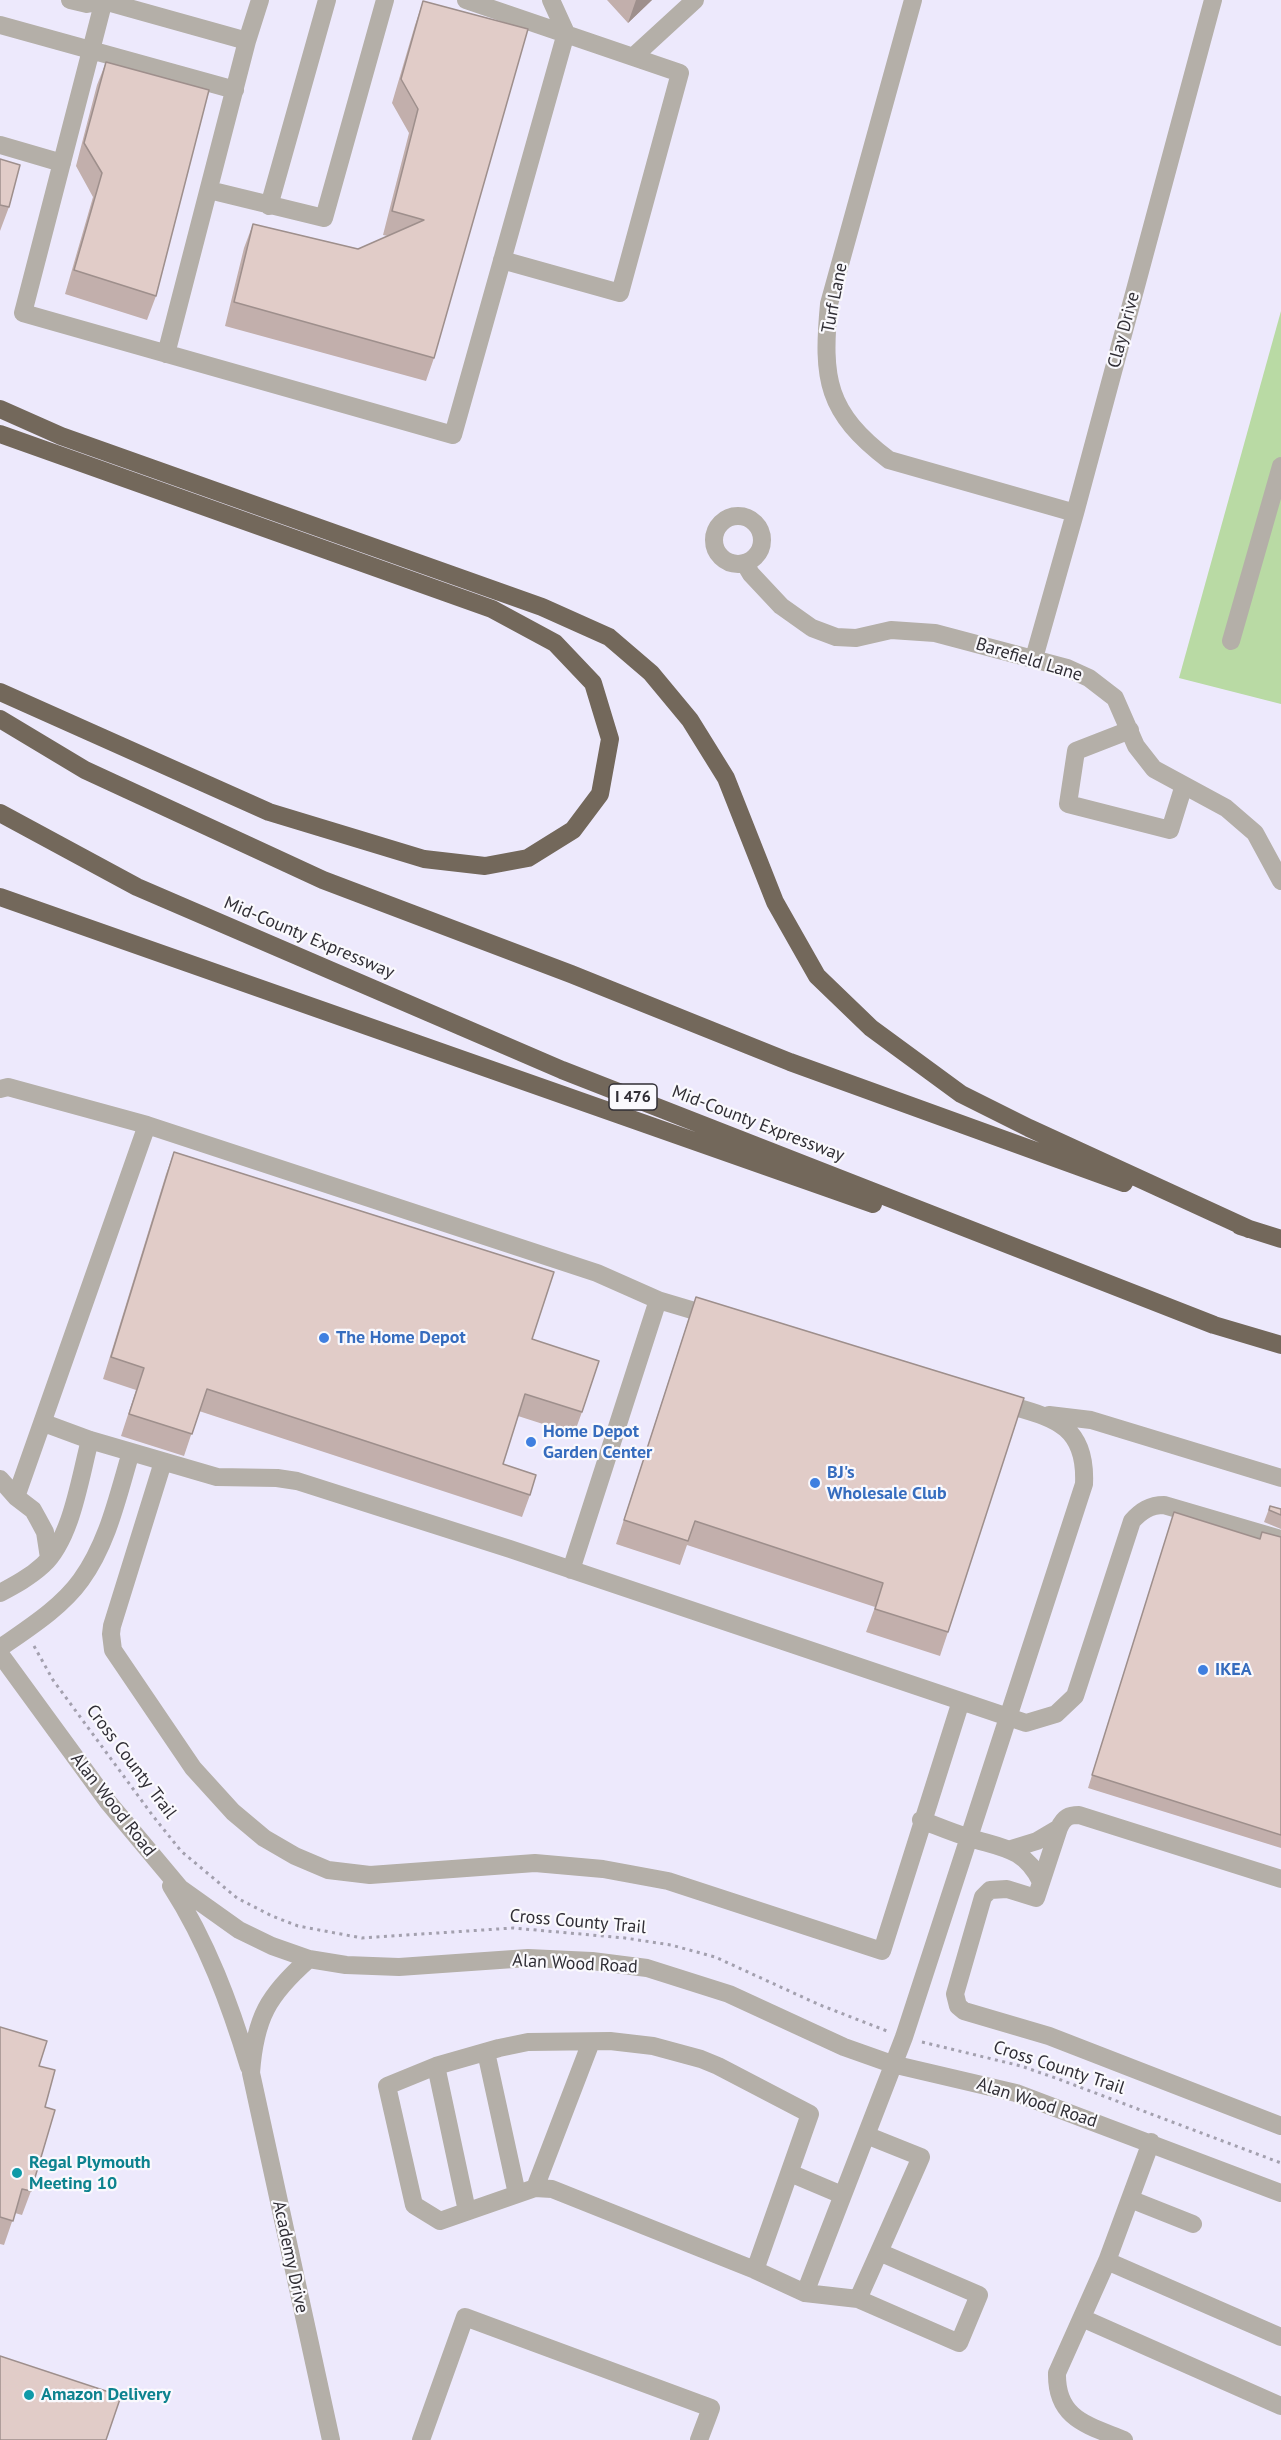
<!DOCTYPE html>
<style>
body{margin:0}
canvas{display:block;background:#ede9fc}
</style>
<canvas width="1281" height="2440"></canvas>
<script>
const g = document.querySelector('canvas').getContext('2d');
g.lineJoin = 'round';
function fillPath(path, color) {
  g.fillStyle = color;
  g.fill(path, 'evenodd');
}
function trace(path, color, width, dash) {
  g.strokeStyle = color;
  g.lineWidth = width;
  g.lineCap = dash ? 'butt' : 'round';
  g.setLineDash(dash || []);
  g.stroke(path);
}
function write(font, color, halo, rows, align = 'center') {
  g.font = font + ' "PT Sans",sans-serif';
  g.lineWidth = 4.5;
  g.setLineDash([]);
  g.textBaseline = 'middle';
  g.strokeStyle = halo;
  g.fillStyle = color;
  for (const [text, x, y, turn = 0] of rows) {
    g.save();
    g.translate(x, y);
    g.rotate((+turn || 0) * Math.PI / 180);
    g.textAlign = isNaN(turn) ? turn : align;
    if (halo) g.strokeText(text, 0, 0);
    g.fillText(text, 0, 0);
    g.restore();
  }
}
fillPath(new Path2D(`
 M1281,311V704L1179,678Z`), '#b9daa4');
trace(new Path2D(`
 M34,1646L53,1680L153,1816L181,1851L237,1898L272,1916L298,1926L362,1938L513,1928L625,1938L671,1945L715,1957L820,2005L887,2031
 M922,2042L1021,2066L1061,2080L1281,2163`), '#a3a0ae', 3, [3, 4.5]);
trace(new Path2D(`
 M70,0L87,4L104,1L247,41L260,0
 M104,0L23,313L453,435L566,33L551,0
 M466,0L680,73L620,293L502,260
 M913,0L829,304C822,379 826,412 889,460L1075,513
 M0,25L235,90
 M633,57L695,0
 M0,145L62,163
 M209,190L324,218L385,0
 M269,206L327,0
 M166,354L247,41
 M714 540a24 24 0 1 1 48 0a24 24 0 1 1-48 0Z
 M745,564L751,574L781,606L812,628L836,637L856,638L891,630L935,633L1067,668L1089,678L1115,698L1136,746L1154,769L1226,808L1255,833L1281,881
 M1231,641L1281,466
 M1034,658L1075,513L1213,0
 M1130,730L1076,751L1068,804L1170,830L1184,785
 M0,1089L8,1087L147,1125L597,1273L658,1300
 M1049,1415L1091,1420L1281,1478
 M44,1423L90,1440L217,1477L277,1478L297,1481L510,1549L1026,1723L1056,1714L1075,1696L1132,1521C1141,1511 1150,1505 1164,1505L1281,1539
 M163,1462L112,1626L111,1634L113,1650L193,1768L233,1812L264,1838L295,1856L328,1870L370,1875L535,1863L603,1869L668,1881L882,1951L961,1701
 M0,1479L16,1497L33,1510L38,1519L45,1532L49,1558
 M16,1497L147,1125
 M571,1570L658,1300L715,1317
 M0,1593C15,1585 30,1577 43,1565C72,1538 80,1477 90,1440
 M0,1648C27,1629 61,1608 81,1580C108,1543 118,1495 131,1452
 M0,1654L108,1802L180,1888L239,1930L272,1946L309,1959L346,1965L399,1967L528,1958L592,1961L647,1968L729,1994L844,2047L892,2064L1016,2093L1281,2193
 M921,1820C937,1826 953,1833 970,1838C1002,1848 1025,1848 1041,1882
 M1011,1849L1037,1841L1059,1828
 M1281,1879L1079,1815C1069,1815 1064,1817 1059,1828L1036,1898L1007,1889L990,1890L983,1897L955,1994L958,2006L964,2011L1049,2036L1281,2126
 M171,1886C207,1942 230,2004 249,2067
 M309,1959C268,1995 255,2018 251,2073L331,2440
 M486,2052L517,2194
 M436,2066L467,2211
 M790,2173L842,2195
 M535,2188L591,2042
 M1130,2199L1193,2224
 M1107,2261L1281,2337
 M755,2270L552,2189L535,2188L440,2221L414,2205L387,2086L436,2066L499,2048L528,2042L610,2041L653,2046L701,2059L718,2066L810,2114L755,2270L805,2293L904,2037L1084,1484C1087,1420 1047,1417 998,1402
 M805,2293L858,2299L959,2343L979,2295L879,2252L921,2157L866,2135
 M858,2299L879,2252
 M1082,2318L1281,2406
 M421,2440L465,2317L711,2408L699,2440
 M1124,2440C1088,2425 1056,2419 1057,2373L1107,2261L1151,2142`), '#b4afa8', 18);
trace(new Path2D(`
 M0,409L61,436L542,607L609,637L651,673L690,720L726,778L775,902L817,976L871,1028L961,1094L1029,1128L1249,1229
 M0,434L492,609L555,643L593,683L610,739L600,794L573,830L528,858L485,866L424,859L269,812L0,692
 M0,719L85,770L323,880L571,974L790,1062L1124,1183
 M0,813L137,887L562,1070L1214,1325L1281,1345
 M0,897L873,1204
 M1240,1226L1281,1239`), '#73685b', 18);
fillPath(new Path2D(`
 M607,0H652L628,23Z
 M423,1L434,358L426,381L225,326L244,248L253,224L358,249L388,236L383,235L409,133L392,103L415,25Z
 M106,62L156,296L147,320L65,294L93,197L76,166L97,85Z
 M0,159L9,207L0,231Z
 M174,1152L532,1339L582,1412L574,1434L518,1416L503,1464L530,1495L522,1517L199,1411L184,1456L121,1436L136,1390L103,1379L166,1174Z
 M696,1297L948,1632L940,1656L866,1632L875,1607L687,1545L680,1565L616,1544L688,1321Z
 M1270,1506L1281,1509V1529L1264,1522Z
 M1174,1512L1259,1539L1281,1537V1848L1088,1788Z
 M0,2027L39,2066L45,2107L31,2191L22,2215L15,2213L4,2245L0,2244Z`), '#c2afac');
fillPath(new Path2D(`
 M636,0H652L628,23Z`), '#9e8f8c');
const building = new Path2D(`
 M423,1L528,29L434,358L234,302L253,224L358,249L424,220L392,211L418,109L401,79Z
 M106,62L209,90L156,296L74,270L102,173L84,143Z
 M0,159L20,165L9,207L0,205Z
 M174,1152L554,1272L532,1339L599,1361L582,1412L525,1394L503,1464L536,1475L530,1495L207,1389L192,1434L129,1414L144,1368L111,1357Z
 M696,1297L1024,1398L948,1632L875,1609L883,1583L695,1521L688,1541L624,1520Z
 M1270,1506L1281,1509V1515L1269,1510Z
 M1174,1512L1260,1539L1262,1532L1281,1537V1835L1092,1775Z
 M0,2027L47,2041L39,2066L55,2070L45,2107L55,2110L31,2191L22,2189L13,2221L0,2217Z
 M0,2356L121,2396L106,2440H0Z`);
fillPath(building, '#e1ccc8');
trace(building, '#9e8f8c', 1.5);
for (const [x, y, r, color] of [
 [324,1338,6,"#3f7fe0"],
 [531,1442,6,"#3f7fe0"],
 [815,1483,6,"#3f7fe0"],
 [1203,1670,6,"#3f7fe0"],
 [17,2173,6,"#0f9aa8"],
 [29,2395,6,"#0f9aa8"]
]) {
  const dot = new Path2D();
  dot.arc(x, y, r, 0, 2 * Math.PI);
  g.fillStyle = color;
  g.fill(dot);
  trace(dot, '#faf9fd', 2);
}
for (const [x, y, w] of [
 [633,1097,48]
]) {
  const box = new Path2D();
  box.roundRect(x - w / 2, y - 13, w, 26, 4.5);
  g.fillStyle = '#faf9fd';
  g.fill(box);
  trace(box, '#302e35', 1.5);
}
write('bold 16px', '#302e35', null, [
 ["I 476",633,1097]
]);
write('18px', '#302e35', '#faf9fd', [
 ["Turf Lane",835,298,-79],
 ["Clay Drive",1124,330,-75],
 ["Barefield Lane",1029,660,17],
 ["Mid-County Expressway",309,938,23],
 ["Mid-County Expressway",758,1124,21],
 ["Cross County Trail",131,1762,53],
 ["Alan Wood Road",113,1805,52],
 ["Cross County Trail",578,1922,5],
 ["Alan Wood Road",575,1964,3],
 ["Cross County Trail",1059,2068,18],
 ["Alan Wood Road",1037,2103,18],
 ["Academy Drive",290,2257,78]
]);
write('bold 18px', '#366cbe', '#faf9fd', [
 ["The Home Depot",336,1338],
 ["Home Depot",543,1432],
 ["Garden Center",543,1453],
 ["BJ's",827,1473],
 ["Wholesale Club",827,1494],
 ["IKEA",1215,1670]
], 'left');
write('bold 18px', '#0d838f', '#faf9fd', [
 ["Regal Plymouth",29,2163],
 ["Meeting 10",29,2184],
 ["Amazon Delivery",41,2395]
], 'left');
</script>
